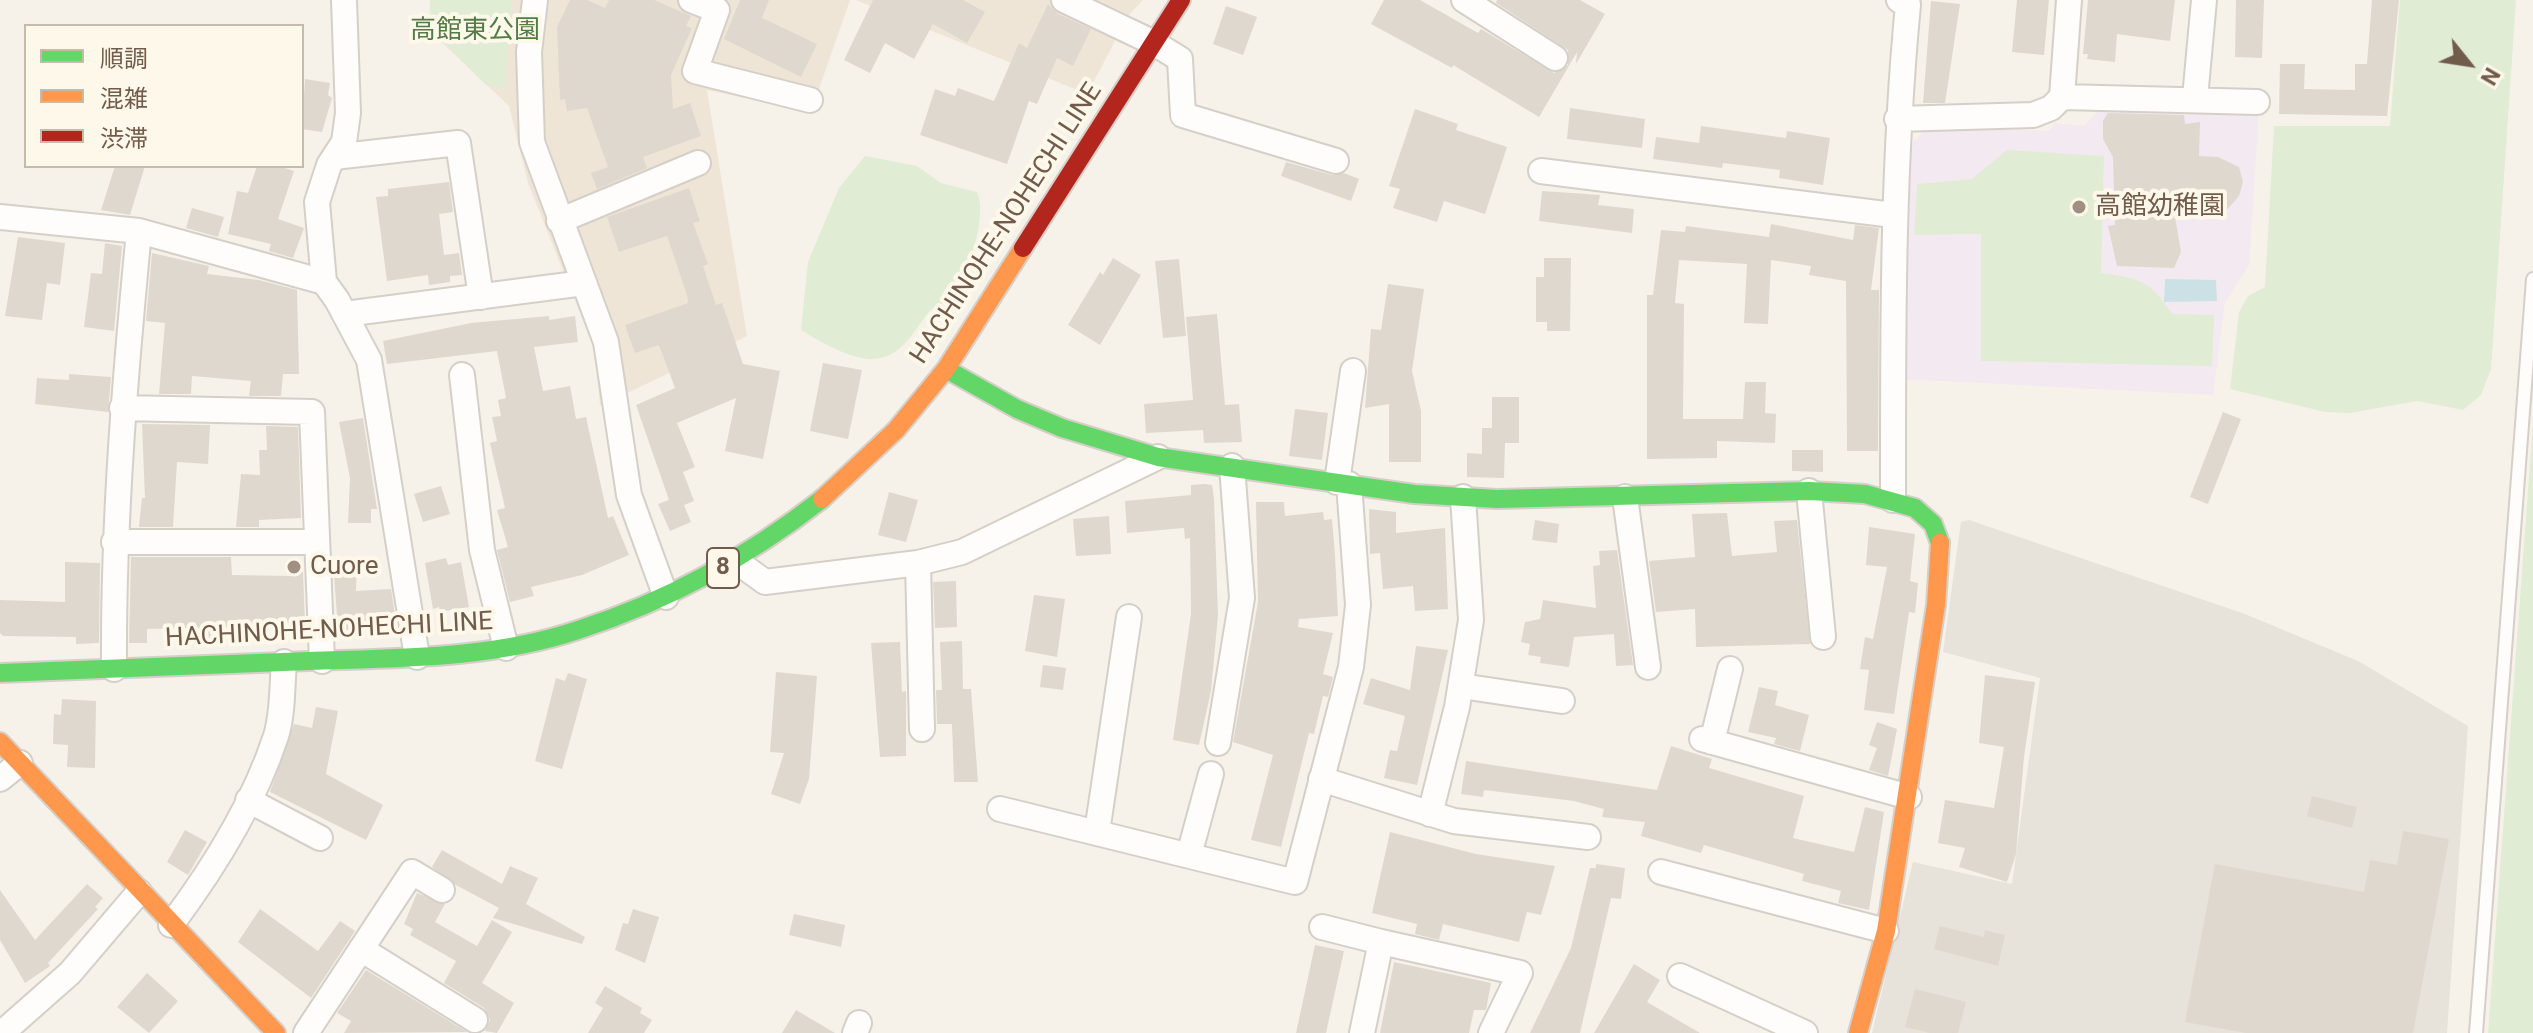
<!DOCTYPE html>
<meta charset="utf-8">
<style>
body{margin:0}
#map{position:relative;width:2533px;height:1033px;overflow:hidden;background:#f6f2e9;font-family:Roboto,"Noto Sans JP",sans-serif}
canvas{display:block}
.legend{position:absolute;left:24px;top:24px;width:280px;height:144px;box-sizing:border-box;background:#fef8ea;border:2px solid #c6baab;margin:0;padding:10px 14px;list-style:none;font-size:24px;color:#715c4c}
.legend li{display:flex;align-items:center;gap:16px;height:40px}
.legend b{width:40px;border:2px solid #c6baab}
.north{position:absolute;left:2429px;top:24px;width:80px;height:80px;-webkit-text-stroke:6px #fef8ea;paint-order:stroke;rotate:120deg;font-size:22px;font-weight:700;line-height:32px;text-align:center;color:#715c4c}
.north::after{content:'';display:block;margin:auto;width:28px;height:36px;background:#715c4c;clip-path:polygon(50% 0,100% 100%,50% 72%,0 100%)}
</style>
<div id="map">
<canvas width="2533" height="1033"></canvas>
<ul class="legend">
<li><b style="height:10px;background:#63d668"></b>順調</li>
<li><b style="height:10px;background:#ff974d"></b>混雑</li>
<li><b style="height:10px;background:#b3261e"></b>渋滞</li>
</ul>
<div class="north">N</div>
</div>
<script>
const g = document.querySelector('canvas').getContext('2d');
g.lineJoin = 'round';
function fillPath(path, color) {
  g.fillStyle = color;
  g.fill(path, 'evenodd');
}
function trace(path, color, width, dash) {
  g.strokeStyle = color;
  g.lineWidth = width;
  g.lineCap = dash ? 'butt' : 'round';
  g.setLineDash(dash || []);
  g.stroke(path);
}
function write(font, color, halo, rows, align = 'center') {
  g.font = font + ' Roboto,"Noto Sans JP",sans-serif';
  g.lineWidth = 8;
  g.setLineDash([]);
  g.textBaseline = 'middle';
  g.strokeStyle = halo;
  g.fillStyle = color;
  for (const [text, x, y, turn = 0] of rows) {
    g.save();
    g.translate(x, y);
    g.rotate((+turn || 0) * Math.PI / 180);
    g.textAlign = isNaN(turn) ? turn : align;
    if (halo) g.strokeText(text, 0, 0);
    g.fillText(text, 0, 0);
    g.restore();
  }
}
fillPath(new Path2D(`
 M430,0H850L811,112L707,90L747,336L600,406L595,351L528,183L509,106L431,32Z
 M856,0H1143L1129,15L1087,94Z`), '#efe5d7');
fillPath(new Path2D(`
 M1969,520L2245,614L2358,661L2468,726L2447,1033H1872L1913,862L2012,884L2040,678L1943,652L1961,522Z`), '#e7e2da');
fillPath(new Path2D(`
 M2103,105L2259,110L2249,265L2225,302L2213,395L1902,379L1906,149L1930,126L2049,131L2055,123L2084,126Z`), '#f3e9f1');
fillPath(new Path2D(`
 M430,0H512L505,87L486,85L431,30Z
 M2400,0H2516L2491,369L2481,395L2463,410L2417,401L2350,413L2325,412L2230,389L2239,312L2248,296L2265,287L2274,126H2390Z
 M2007,150L2104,156L2101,273C2139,278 2151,281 2172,314L2214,315L2212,366L1981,361V234L1914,235L1917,184L1972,179Z
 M865,156L917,166L941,183L977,192C988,215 968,276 953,296C947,304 934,305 928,313C913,332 902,357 874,359C854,361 818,341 801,330L808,262L839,188Z
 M2533,423V1033H2488Z`), '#e1ecd5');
fillPath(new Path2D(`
 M2165,279L2216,280L2217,301L2164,302Z`), '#cce1e5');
fillPath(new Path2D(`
 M570,0H587L605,8L609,0H654L691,16L686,26L692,28L671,75L673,109L690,103L701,136L643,157L647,168L597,189L591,173L608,167L587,108L567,111L565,99L560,100L557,27Z
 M740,0H769L762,18L817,44L801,77L724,39Z
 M873,0H963L985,12L967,43L933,24L914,59L885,43L870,73L844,60Z
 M1384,0H1420L1478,33L1481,29L1554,73L1568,65V50L1496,3L1497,0H1580L1605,14L1576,64L1577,52L1539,117L1453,65L1452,68L1371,24Z
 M2017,0H2049L2044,55L2012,52Z
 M2088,0H2175L2170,41L2117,34L2115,62L2087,59L2088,54H2083Z
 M2236,0H2264L2262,58L2235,57Z
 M2372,0H2399L2387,116L2279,114L2280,64H2305L2304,89L2355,90V64H2367Z
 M1931,1L1960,4L1945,103H1923Z
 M1048,4L1058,14L1091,29L1073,66L1057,58L1037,104L1029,101L1007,164L920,135L935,89L955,96L958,88L994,101L1019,43L1027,48Z
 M1226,6L1257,17L1243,55L1213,44Z
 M305,79L330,83L328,95L332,98L322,132L302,129Z
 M1570,108L1645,119L1642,148L1567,139Z
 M1415,109L1458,124L1456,130L1507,147L1485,214L1444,201L1437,222L1393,208L1400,189L1389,186Z
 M2108,113L2184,115L2185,124L2200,122L2199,156L2218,157L2239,167L2243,182L2239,196L2225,212L2174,211L2181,252L2174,268L2117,266L2108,226L2115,225L2113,157L2103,139V121Z
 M1701,126L1786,138L1787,131L1830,138L1823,185L1779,178L1780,170L1723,163L1722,168L1653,159L1656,137L1699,143Z
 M1286,162L1332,175L1344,173L1359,179L1351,201L1281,176Z
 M115,166H145L130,215L101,210Z
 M257,166H279L294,171L278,219L304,228L293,258L269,251L271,244L228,234L237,191L248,193Z
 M449,182L453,212L439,214L444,255L459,253L462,275L450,276V282L429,285L428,275L387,281L376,197L388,196V189Z
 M689,188L700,221L693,223L708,264L703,266L716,305L722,303L743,364L780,371L763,459L725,451L736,398L677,423L695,467L683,472L694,501L684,505L691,522L670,531L658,504L669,500L636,405L675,388L659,345L635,353L625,325L688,303L687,295L667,236L619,252L607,217Z
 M1542,191L1600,195L1598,205L1634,209L1632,233L1539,221Z
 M192,208L224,217L218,237L186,228Z
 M1771,224L1853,240L1855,225L1879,228L1871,290H1879L1878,451H1847L1846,281L1809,275L1811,266L1771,260L1768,324L1744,323L1747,264L1679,260L1675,303L1684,304L1683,419H1743L1745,382H1766L1765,413L1776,414L1775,443L1717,441V458L1647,459V295H1653L1661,230L1685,232L1686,226L1769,237Z
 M18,237L65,243L60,285L47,283L42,320L5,316Z
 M105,243L122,246L114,331L84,327L91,273L102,274Z
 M152,253L209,266L207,274L259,280L297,290L299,374H283L281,396H249L251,381L192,376L191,394H159L165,323L146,321Z
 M1113,258L1141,275L1100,345L1068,325L1100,272L1103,275Z
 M1544,258H1571L1570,331H1547V322H1536V277H1544Z
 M1179,259L1186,336L1163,338L1155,261Z
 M1388,284L1424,289L1412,371L1421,411V462H1389V404L1365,408L1371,329L1381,330Z
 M1217,314L1225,405L1239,404L1242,442L1204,443L1203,430L1146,433L1144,404L1193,400L1186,317Z
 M549,316V320L575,316L578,342L534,347L543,391L570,386L576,419L586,417L608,518L613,516L629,555L582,575L531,587L534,596L510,602L497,550L508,547L497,510L505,508L490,443L497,441L492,417L501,416L498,400L506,398L497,351L387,364L383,341L471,323Z
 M823,363L862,370L848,439L810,431Z
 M69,374L111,377L108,412L35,404L37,378L69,380Z
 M1492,397H1519V443H1505L1504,478L1467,477V453L1482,454V428H1492Z
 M1295,409L1328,413L1322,460L1289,456Z
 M2223,412L2241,419L2208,504L2190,497Z
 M363,418L377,509H371V523H348L350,478L339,422Z
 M142,424L210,425L208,464L177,462L173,527H139L142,498H145Z
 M266,426L298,427L301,518L259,520V527H236L241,474L260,475L259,450H267Z
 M1792,450H1823V472L1792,471Z
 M1205,484L1212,485L1214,499L1218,615L1211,691L1199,745L1173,740L1191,614L1190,538L1185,539L1184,528L1127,533L1125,501L1191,495V485Z
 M441,486L450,514L423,522L414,494Z
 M889,492L918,500L906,542L878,535Z
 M1256,502H1284L1285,516L1323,512L1324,520L1332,519L1335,555L1338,616L1299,619L1298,627L1333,633L1323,674L1333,677L1328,697L1323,696L1314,734L1309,733L1281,847L1251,840L1273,755L1233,742L1258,602Z
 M1369,509L1396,512V533L1445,528L1448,609L1415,611L1413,586L1383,589L1380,553L1370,554Z
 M1727,513L1732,556L1777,552L1774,521L1797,520L1810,644L1696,647L1695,609L1656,612L1649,561L1695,557L1692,514Z
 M1109,516L1111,554L1076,556L1073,519Z
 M1535,520L1559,524L1557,543L1532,540Z
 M1869,527L1915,534L1910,581L1918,583L1915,613L1909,612L1894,714L1864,710L1869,670L1860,669L1865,637L1873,639L1887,567L1866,565Z
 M1617,550L1633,665L1616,666L1614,634L1574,637L1569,667L1540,663L1541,657L1528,655L1530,644L1521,642L1525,622L1540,619L1543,600L1596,608L1593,566L1600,565L1599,551Z
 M131,557H231L232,575L290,576V571L303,572L305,623H278V628L212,627L211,638H191V628L147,629V643H129Z
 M446,558L448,565L461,562L469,607L440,612L439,607L433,609L425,563Z
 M65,562L100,563L99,643L76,644V637L3,636L0,633V600L65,602Z
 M333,562L357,563L356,591L391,589L396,622L357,624V630H338Z
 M956,581L957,627L935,628L933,582Z
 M1034,595L1065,599L1057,657L1025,651Z
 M962,641L963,689H971L978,782H954L952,724H937L936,690H942L940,642Z
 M900,642L902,692L906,691V756L880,757L871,643Z
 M1416,646L1448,650L1417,785L1384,778L1390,750L1397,751L1405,716L1363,704L1371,678L1410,690Z
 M1043,665L1066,668L1063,690L1040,687Z
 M776,672L817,676L809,779L800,804L771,794L784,753L770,752Z
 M568,673L587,679L562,769L535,761L556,678L565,681Z
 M1985,675L2035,682L2024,757L2016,854L2007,882L1959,867L1965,848L1938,843L1945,800L1994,808L2004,747L1979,743Z
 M1759,687L1778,691L1775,705L1809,715L1800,751L1774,744L1776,738L1748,732Z
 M62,699L96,701L95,768L67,767L68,745L53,744L54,714L61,715Z
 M316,707L338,711L326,774L383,805L366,840L270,792L294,724L312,728Z
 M1877,722L1897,729L1888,776L1869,770L1877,748L1869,745Z
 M1671,746L1712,759L1709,768L1804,796L1793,838L1854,852L1865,807L1884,812L1869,910L1838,903L1841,891L1802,881L1804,874L1704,845L1701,853L1641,836L1645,822L1602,817L1604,809L1574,801L1484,790L1483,797L1461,794L1466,761L1657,790Z
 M2312,796L2357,807L2352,828L2307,816Z
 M185,830L207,842L188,875L167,862Z
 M2403,831L2449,839L2413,1033H2246L2185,1022L2215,864L2364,892L2370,860L2397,865Z
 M1390,832L1476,854L1555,866L1541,915L1527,912L1519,942L1443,924L1439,940L1415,934L1417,924L1372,913Z
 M442,850L502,884L510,866L538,878L526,904L585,937L582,944L493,918L499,908L456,885L432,867Z
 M1596,864L1625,868L1621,899L1611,898L1580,1033H1530L1571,948L1590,868H1596Z
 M87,884L103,898L95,907L98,909L48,963L50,966L25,983L0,940V890L35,940Z
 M417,893L445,904L435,922L477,946L492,920L512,932L482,983L514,1003L497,1033L485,1031L490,1020L484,1008L444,983L456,961L410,935L413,929L404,924Z
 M260,909L318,951L340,921L355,931L311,998L238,942Z
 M633,909L659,917L645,963L615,950L623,923L628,924Z
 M794,914L845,925L841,947L789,935Z
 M1940,926L1984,937L1985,930L2005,935L1998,966L1934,949Z
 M1315,945L1344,951L1326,1033H1296Z
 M1394,962L1491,983L1486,1010H1474L1469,1033H1380Z
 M1634,964L1660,980L1647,1002L1700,1033H1594Z
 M366,970L467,1032L344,1033L351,1021L337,1013Z
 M147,973L178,1001L149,1033L117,1007Z
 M605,986L642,1008L640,1013L652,1020L644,1033H588L603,1008L595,1003Z
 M1915,989L1966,1002L1958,1033H1930L1905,1027Z
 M796,1010L835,1033H782Z`), '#dfd8cf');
const lane = new Path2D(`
 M2476,1033L2533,279`);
const street = new Path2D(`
 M535,0L529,52L532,142L606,342L629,495L666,597
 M691,0L717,10L695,71L810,100
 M1064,0L1154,43L1180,59L1183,115L1336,161
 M1464,0L1555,58
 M2062,97L2069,0
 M2195,98L2204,0
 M1897,119L2033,115L2051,108L2062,97L2257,102
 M334,157L458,143L481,297
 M1541,171L1893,215
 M0,217L139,231L324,282L337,300L369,360L417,657
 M559,221L698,163
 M324,282L317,202L329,165L344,142L348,113L344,0
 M345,314L584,283
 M462,375L482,550L506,648
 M122,408L312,412L322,661
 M1337,482L1353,371
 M1809,491L1823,637
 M1625,497L1648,667
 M1893,500C1893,334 1892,170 1908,5L1899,0
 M114,542H317
 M736,561L765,582L918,563L962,552L1158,457
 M918,563L922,729
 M114,669C113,522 125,377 139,231
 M1461,686L1562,701
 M1702,739L1909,797
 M1712,742L1730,669
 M1218,743L1242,598L1232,466
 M0,779L20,763
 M1321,779L1454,821L1588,837
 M248,800L320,838
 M1000,809L1295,882L1351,667L1358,605L1349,484
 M1430,814L1457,707L1471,620L1463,497
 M1097,832L1129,617
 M1189,855L1211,774
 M1661,872L1886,931
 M171,925C213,869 254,803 276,736C283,714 282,685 284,662
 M1322,927L1381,942
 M361,949L475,1020
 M1680,976L1805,1033
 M2,1033L70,973L139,892
 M306,1033L412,872L442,890
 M855,1033L859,1023
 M1362,1033L1381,942L1520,973L1491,1033`);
const fast = new Path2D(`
 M946,369L1017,409L1062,428L1158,457L1414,494L1497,499L1809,491L1865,494L1915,508L1933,524L1940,543
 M0,673C103,669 206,665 309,661C398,658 492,659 578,630C668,601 748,557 822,499`);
const slow = new Path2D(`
 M822,499L896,430L946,369L1023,248
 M0,742L276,1033
 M1858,1033L1886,931L1936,605L1940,543`);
const jam = new Path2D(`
 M1023,248L1181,0`);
trace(lane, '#d5cfc8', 16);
trace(street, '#d5cfc8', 28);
trace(fast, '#d5cfc8', 22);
trace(slow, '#d5cfc8', 22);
trace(jam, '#d5cfc8', 22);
trace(lane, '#fefdfc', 12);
trace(street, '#fefdfc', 24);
trace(fast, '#63d668', 18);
trace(slow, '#ff974d', 18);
trace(jam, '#b3261e', 18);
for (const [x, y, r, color] of [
 [2079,207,8,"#a09083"],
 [294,567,8,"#a09083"]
]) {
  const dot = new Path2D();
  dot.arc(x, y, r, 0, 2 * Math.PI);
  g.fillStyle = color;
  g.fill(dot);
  trace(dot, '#fef8ea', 3);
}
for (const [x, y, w] of [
 [723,568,32]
]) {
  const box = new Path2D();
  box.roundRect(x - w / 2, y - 20, w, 40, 6);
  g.fillStyle = '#fef8ea';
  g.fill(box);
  trace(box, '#715c4c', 2);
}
write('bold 24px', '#715c4c', null, [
 ["8",723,568]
]);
write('26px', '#537c47', '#fef8ea', [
 ["高館東公園",475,31]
]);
write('26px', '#715c4c', '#fef8ea', [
 ["高館幼稚園",2095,207],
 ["Cuore",310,567]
], 'left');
write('26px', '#715c4c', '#fef8ea', [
 ["HACHINOHE-NOHECHI LINE",1007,224,-57],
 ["HACHINOHE-NOHECHI LINE",329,631,-3]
]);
</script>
